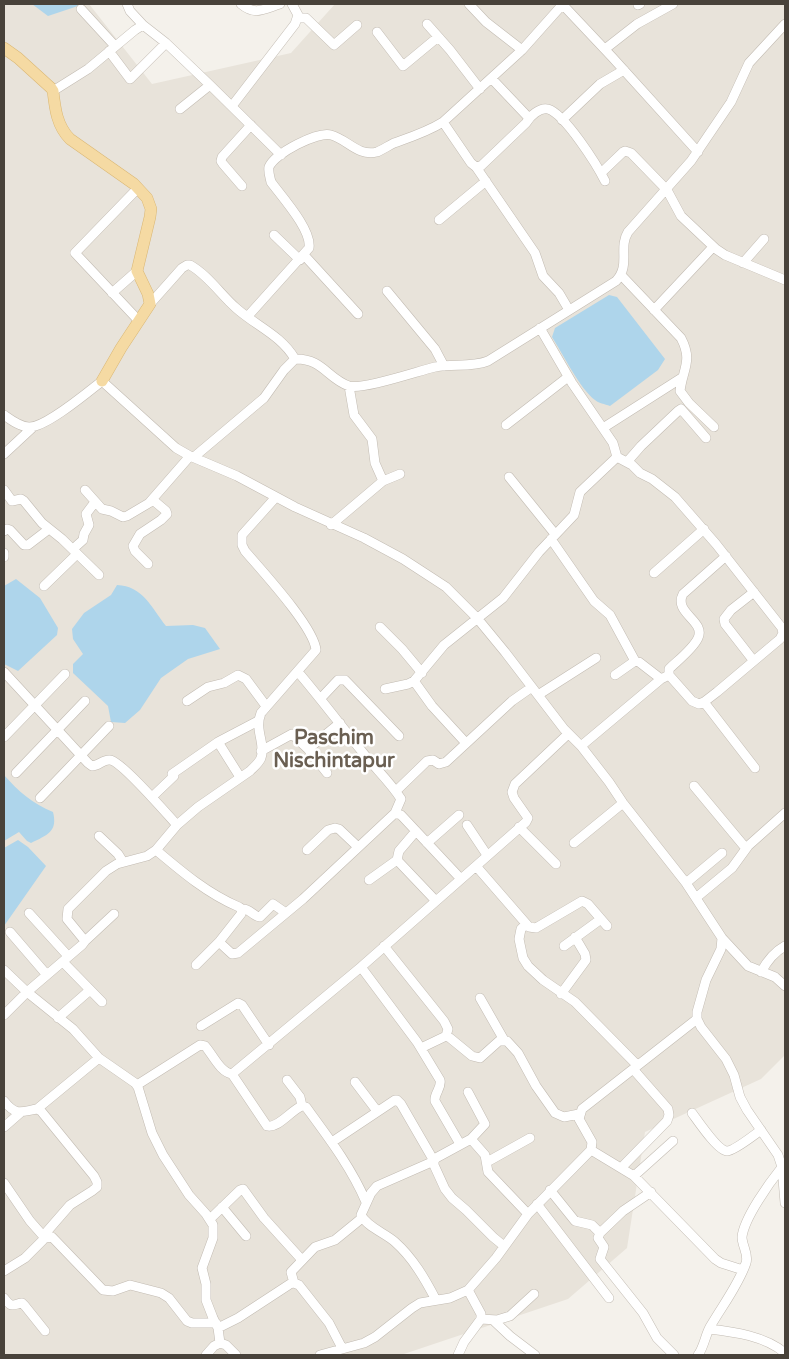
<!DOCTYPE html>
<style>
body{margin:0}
#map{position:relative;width:789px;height:1359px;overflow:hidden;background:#f4f1eb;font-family:"Varela Round",sans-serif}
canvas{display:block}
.frame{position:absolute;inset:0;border:5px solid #48423a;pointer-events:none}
</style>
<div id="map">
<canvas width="789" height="1359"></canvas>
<div class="frame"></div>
</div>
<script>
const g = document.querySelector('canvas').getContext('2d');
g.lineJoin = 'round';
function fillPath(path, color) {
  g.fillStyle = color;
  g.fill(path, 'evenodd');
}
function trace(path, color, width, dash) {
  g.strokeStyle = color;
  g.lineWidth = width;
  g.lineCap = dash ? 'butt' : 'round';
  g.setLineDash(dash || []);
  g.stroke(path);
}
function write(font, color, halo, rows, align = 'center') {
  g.font = font + ' "Varela Round",sans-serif';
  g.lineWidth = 5;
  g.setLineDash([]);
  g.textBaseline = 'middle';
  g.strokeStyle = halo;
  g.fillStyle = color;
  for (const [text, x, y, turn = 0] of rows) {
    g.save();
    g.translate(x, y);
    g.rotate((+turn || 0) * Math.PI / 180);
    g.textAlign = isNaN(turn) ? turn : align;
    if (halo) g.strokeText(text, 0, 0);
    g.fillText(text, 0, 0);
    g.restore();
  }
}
fillPath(new Path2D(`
 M4,4H89L152,84L291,53L335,4H785V1055L761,1079L645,1132L627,1248L568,1299L401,1355H4Z`), '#e8e3da');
fillPath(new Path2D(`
 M32,4H80L75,7L48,16Z
 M609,295L617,297L665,359L658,370L610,406C605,404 598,403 595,400C580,389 563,354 552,337L555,328Z
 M16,579L40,598L58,628L57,635L18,671L4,664V586Z
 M117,585C143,586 151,607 166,626L193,625L205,628L220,649L188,659L161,678L140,710L125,723L111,722L108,706L73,673V664L83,654L73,639L72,629L84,613L111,595Z
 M4,775C18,791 33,804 53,812C58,832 47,835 31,843L27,841L19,832L4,841Z
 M18,840L28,847L46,866L4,926V848Z`), '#aed5eb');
const minor = new Path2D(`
 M127,4L130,11L143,25
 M241,4C255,16 264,9 280,4
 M469,4L486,22L522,50
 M563,5L612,57L698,152
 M638,5L640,4
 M81,9L115,46
 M298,18H306L334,45L357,25
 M427,24L450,50L480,89
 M377,32L403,66L438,37
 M605,49L637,24L673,4
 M109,51L130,79L166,43
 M492,79L529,118
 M53,91L88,69L135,30L143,25L166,43L210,85L281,155
 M232,106L295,24L298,15L292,4
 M180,109L210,85
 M562,120L600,84L624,70
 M443,122L471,163L476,167L481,166L526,123C530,116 540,107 548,109C565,114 597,165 605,181
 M476,167L535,253L543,276L559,293L569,310
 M601,173L623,152L625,151L631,153L667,190L681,216L716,249L725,255L785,280
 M242,186L223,164L221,161L222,157L251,125
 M138,188L75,253L139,321
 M439,220L486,181
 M274,235L300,260
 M304,255L358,314
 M743,263L764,239
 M621,275L681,338C693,361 683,368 680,391L689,403L714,427
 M387,291L435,349L444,366
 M112,293L137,271
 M150,304L182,268L187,265H190C208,275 221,295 236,308C256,326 281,335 295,359
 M654,310L713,247
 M248,316L309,248C312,230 282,197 271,182C270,177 268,172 269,167C275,153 318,131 331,135C347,139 358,157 377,152C382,150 388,146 394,143C411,137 427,132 443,122L522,50L563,4
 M349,386L354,415L372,439L375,463L383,481
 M4,415C11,420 20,427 29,427C45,428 88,392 102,381L176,448L190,456L237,476L295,507L364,538L403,559L446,587L477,618L505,652L564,729L581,746L609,782L623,803L686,883L722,938L721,949L706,980L697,1012V1019L701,1027L726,1059L734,1075L740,1097L747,1110L778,1155L782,1167L785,1203
 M506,425L568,377
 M603,428L683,377
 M4,454L32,428
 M194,457L264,398L284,370L295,359C322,358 328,379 349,386C363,390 418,371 435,367C453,363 470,368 488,361L616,281C631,265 618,248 628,232L691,161L731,102L749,63L785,24
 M627,462L641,446L678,411L681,409L706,438
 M509,477L555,534
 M4,490L12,501L21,499L24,501L42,523L62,539L99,575
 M85,490L102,509L111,511L123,517L127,516L149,503L190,456
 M331,525L383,481L400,474
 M4,531L7,529L10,530L24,545H28L49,529
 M551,539L594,601L610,615L635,661
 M73,549L83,540L84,534L89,525L86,514L95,502
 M4,553V557
 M148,564L135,551L133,546L140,534L161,520L167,514L166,511L153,500
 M654,573L704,529
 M44,586L77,554
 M380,627L402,649L422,673
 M753,660L725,624L724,619L731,610L754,592
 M4,672L88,763L92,766C99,766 103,759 110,760C121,761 167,814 177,825L198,807L250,771C254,767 259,763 261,758C266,744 254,730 261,713L316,650C314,627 262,571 245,551L242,545V535L276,497
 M298,672C321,699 342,727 364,754C376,769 391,783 401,799L395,813
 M615,675L635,661L639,662L661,679L669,675L692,701L699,704L704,702L717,692L780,639L783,633L782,628L716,544L675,497L652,479L640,473L632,465L617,457
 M669,675V669C677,661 693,649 698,638C706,621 673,613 683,594L726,556
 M414,681L432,706L466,743
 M385,689L408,684L414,681L444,645L503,598L539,552L574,515L580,492L617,457L613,443L572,383L540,328
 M538,695L596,658
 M321,698L338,680H345L399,736
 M187,701L208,687L224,683L238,675L246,679L266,706
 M704,702L755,768
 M4,737L65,674
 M218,742L240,777
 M581,746L661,679
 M308,749L340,723
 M261,751L292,734L308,749L327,773
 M16,773L85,701
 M172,774L218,742L258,721
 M694,786L744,846H748L785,813
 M396,791L427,761L433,760L439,764L446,762L512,701L532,687
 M152,797L174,776
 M40,798L109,726
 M177,825L156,850L147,856L117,864L106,871L68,909L67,919L85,941L82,945L27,992L73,1029L99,1058L135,1083L138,1087L152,1133L163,1155L189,1195L206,1214L213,1225V1238L202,1268L206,1284V1300L213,1318L218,1328L220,1343
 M467,825L487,855
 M519,827L556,864
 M99,836L118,854L123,862
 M427,843L459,815
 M574,843L623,803
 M156,850C182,872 208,894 239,907L242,909L241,914L219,942L196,965
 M307,850L328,830L335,828L339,829L358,847
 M397,860L399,851L416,831
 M476,866L529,927L536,928L582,901L588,904L607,926
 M369,880L397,860L436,901
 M686,883L722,853
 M697,897L732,868L748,846
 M242,909C250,908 252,916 260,917L273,904L286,913
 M29,913L68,956
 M525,925L521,929L519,939L523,958L528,966L543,980L575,1002L637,1065
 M10,932L47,975
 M722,938L748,966L775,977L785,986
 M85,941L114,914
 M219,942L232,954L238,953L303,899L395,813L401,815L461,879
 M384,946L444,1021L448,1029L446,1036
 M564,946L601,919
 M63,962L102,1002
 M361,967L417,1042L440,1080C442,1088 434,1093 435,1101L460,1144
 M4,970L27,992L4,1015
 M761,972C767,961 774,952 785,946
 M561,994L586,960L585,954L575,937
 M480,998L504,1040
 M58,1018L90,990
 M201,1026L238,1003L242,1005L269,1045
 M421,1048L446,1036L450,1038L472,1056L480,1058L499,1041H507L518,1053L536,1086L555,1113L564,1117L579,1114
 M232,1074L267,1126C278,1129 291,1110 302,1106L306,1107C328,1137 351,1167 366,1202
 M287,1080L300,1097L302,1106
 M355,1082L377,1111
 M137,1085L200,1045L205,1046C213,1055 220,1072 232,1074L361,967L526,822L528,818L514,798L512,792L515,784L568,734
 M468,1092L485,1124L471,1139
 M4,1101C16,1116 20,1112 37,1109L41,1111L94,1176L97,1182V1187L92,1191L70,1205L43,1236
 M37,1109L99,1058
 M692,1113C698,1121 718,1151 727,1151C734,1151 754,1135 761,1130
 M4,1127L20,1113
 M332,1142L395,1100H397L401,1104L434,1161L377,1186L371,1193L361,1215C367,1227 385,1233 395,1242C413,1258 425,1279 436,1300
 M591,1150L634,1176L715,1259L721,1263L743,1270
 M487,1162L530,1138
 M622,1167L667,1121L669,1115L668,1109L633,1069
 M634,1176L673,1141
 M4,1183L30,1221L45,1238
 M550,1190L575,1221L592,1225L600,1233
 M651,1192L623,1211L600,1233L598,1238L604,1247L600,1259L643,1313L657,1338L674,1355
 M537,1204L609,1298
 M222,1207L246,1236
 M210,1219L240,1190L243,1189L264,1218L302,1260
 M504,1246L493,1237L466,1210L452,1198L445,1189L434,1165V1161L436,1158L471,1139L485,1155L488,1172L528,1214
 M4,1271L25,1258L45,1238L52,1237L103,1290L113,1291L130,1285L161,1293L169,1298L187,1321L192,1323H216
 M294,1283L291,1272L315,1247L335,1240L362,1218
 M4,1298C12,1308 11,1305 22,1303L25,1306L45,1331
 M481,1319L497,1320L510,1316L534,1294
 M493,1320L510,1336L535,1355
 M218,1328L238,1318L290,1284L294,1283L299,1285L329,1323L342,1348
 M709,1329C735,1332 765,1336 785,1353
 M206,1355L214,1346L220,1343L226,1345L236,1355
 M320,1355L364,1343L375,1337L412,1308L420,1303L450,1298L468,1290L496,1258L528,1214L591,1150L592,1142L579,1119L582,1109L697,1019
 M458,1355L464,1342L481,1319V1314L468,1290
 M698,1355C704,1347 705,1336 710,1327C722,1306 738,1286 746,1263C749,1254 742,1246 742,1237C744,1218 770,1182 782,1167`);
const major = new Path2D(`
 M4,48L18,58L51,88L53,91C55,109 57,126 70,139L134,184L147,198L151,209L150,217L137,271L148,294L150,304L121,348L102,381`);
trace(minor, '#c2bbb2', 10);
trace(major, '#dab774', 12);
trace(minor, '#fff', 9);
trace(major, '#f5daa3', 11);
write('bold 20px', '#6a5f52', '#fff', [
 ["Paschim",334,739],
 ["Nischintapur",334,762]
]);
</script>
